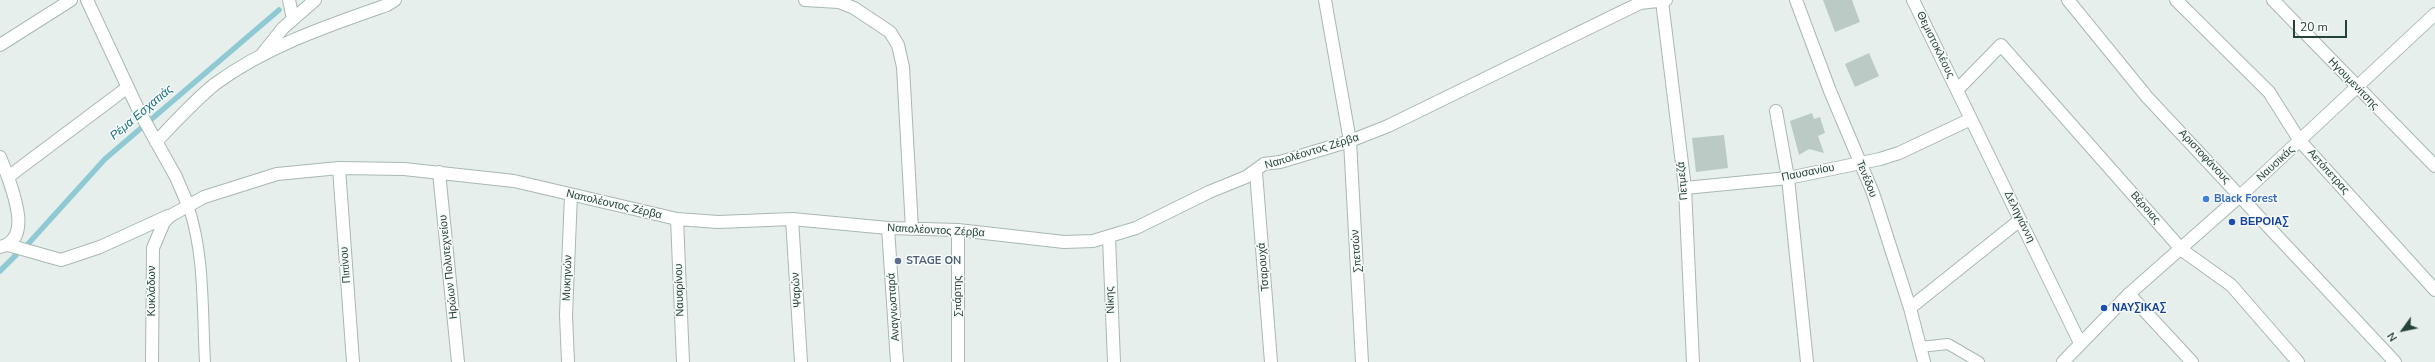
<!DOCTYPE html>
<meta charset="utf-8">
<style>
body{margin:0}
#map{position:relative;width:2435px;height:362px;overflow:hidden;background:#e6efeb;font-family:"Nunito Sans",sans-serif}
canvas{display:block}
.north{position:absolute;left:2383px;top:310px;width:40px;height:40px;-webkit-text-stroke:3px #f7fbf9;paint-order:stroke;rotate:237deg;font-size:11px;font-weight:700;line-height:16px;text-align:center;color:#24423a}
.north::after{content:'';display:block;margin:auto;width:14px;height:18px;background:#24423a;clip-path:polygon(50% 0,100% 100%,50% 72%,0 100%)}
.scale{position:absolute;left:2293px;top:20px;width:54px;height:18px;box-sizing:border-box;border:2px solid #24423a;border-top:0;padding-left:5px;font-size:12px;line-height:14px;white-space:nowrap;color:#24423a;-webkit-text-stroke:3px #f7fbf9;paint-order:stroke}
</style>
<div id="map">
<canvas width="2435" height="362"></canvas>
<div class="north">N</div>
<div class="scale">20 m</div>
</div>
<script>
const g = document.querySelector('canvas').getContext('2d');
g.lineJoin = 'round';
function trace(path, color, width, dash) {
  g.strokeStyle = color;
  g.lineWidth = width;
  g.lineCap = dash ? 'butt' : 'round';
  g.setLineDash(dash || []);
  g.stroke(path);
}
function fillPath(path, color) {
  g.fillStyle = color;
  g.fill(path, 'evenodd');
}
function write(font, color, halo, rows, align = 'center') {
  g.font = font + ' "Nunito Sans",sans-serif';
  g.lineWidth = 3;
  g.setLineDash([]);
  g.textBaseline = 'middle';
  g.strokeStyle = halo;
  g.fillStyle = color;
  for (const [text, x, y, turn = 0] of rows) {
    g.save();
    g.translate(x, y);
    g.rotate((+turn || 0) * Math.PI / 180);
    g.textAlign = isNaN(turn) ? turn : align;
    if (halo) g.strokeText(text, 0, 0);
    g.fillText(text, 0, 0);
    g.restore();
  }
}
trace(new Path2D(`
 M28,244L105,159L279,10
 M0,271L16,255`), '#8ec9d4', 5.5);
fillPath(new Path2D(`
 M1823,0H1852L1860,22L1835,32Z
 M1869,53L1879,76L1855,87L1845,64Z
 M1812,113L1814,119L1820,117L1825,133L1818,136L1824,153L1809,149L1799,155L1790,121Z
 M1724,135L1728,168L1696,172L1692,138Z`), '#bbcac4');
const service = new Path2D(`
 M188,205C205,255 202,309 205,362
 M1920,347L1948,344L1979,362`);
const minor = new Path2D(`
 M87,0L138,109L176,177L188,205
 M289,0L293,19
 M805,0L839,2L854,8L890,32L898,45L903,67L912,229
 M1325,0L1350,141L1362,362
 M1796,0L1830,91L1873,193L1910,308L1924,362
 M1913,0L2080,343
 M2068,0L2147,97L2395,362
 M2176,0L2269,92L2300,141L2435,290
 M2273,0L2435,166
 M1662,1L1685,188L1693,362
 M0,45L71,0
 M263,53L283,28L315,0
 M1957,90L2001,45L2182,250L2231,285L2298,362
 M1776,111L1788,178L1807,362
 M156,142C175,122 194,101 215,84C267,46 327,26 387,5L395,0
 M0,157L8,177L128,87
 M339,168L353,362
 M439,172L458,362
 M1256,172L1271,362
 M1685,188L1788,178L1880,159L1899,153L1971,119
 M677,219L683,362
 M792,219L801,362
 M888,228L897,362
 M1109,238L1114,362
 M8,245L61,260L100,247L168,216
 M0,247C31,240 15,198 8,177
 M2129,294L2192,362
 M1910,308L2020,220
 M152,362L153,248L164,222L170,216L204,197L277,174L339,168L404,169L514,181L677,219L718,222L792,219L888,228L958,230L1064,242L1093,241L1136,228L1209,192L1246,177L1264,164L1280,162L1350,141L1388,126L1640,3L1666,0
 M568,362L566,315L571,195
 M958,362V230`);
const tertiary = new Path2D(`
 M2063,362L2129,294L2240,196L2435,14`);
trace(service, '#a8b8b2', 12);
trace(minor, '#a8b8b2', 14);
trace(tertiary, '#a8b8b2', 14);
trace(service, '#fff', 10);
trace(minor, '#fff', 12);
trace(tertiary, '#fff', 12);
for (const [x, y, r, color] of [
 [2206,199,4,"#3f7fe0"],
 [2232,222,4,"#1a4fb4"],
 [898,261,4,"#5c6f8a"],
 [2104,308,4,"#1a4fb4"]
]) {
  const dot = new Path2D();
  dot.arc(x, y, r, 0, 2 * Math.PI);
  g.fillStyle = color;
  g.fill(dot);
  trace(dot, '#f7fbf9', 1.5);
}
write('11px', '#24423a', '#f7fbf9', [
 ["Θεμιστοκλέους",1935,45,64],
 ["Ηγουμενίτσης",2353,84,46],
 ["Ναπολέοντος Ζέρβα",1312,152,-17],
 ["Αριστοφάνους",2204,157,47],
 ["Ναυσικάς",2276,164,-43],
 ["Αετόπετρας",2328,172,48],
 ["Παυσανίου",1808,173,-11],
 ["Τενέδου",1866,179,68],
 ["Πετμεζά",1683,181,-95],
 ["Ναπολέοντος Ζέρβα",614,205,13],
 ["Βέροιας",2145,208,49],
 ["Δεληγιάννη",2019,217,64],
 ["Ναπολέοντος Ζέρβα",936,231,3],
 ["Σπετσών",1357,251,-94],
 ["Πιπίνου",346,265,-94],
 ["Ηρώων Πολυτεχνείου",449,267,-96],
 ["Τσαρουχά",1264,267,-95],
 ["Μυκηνών",568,278,-88],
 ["Ναυαρίνου",680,290,-92],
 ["Ψαρών",797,290,-94],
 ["Κυκλάδων",152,291,-90],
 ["Σπάρτης",958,296,-90],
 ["Νίκης",1111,300,-93],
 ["Αναγνωσταρά",894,307,-94]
]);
write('bold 11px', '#366cbe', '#f7fbf9', [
 ["Black Forest",2214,199]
], 'left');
write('bold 11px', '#164399', '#f7fbf9', [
 ["ΒΕΡΟΙΑΣ",2240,222],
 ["ΝΑΥΣΙΚΑΣ",2112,308]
], 'left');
write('bold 11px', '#4e5e75', '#f7fbf9', [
 ["STAGE ON",906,261]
], 'left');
write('italic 12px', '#1c6f80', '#f7fbf9', [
 ["Ρέμα Εσχατιάς",142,113,-40]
]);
</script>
